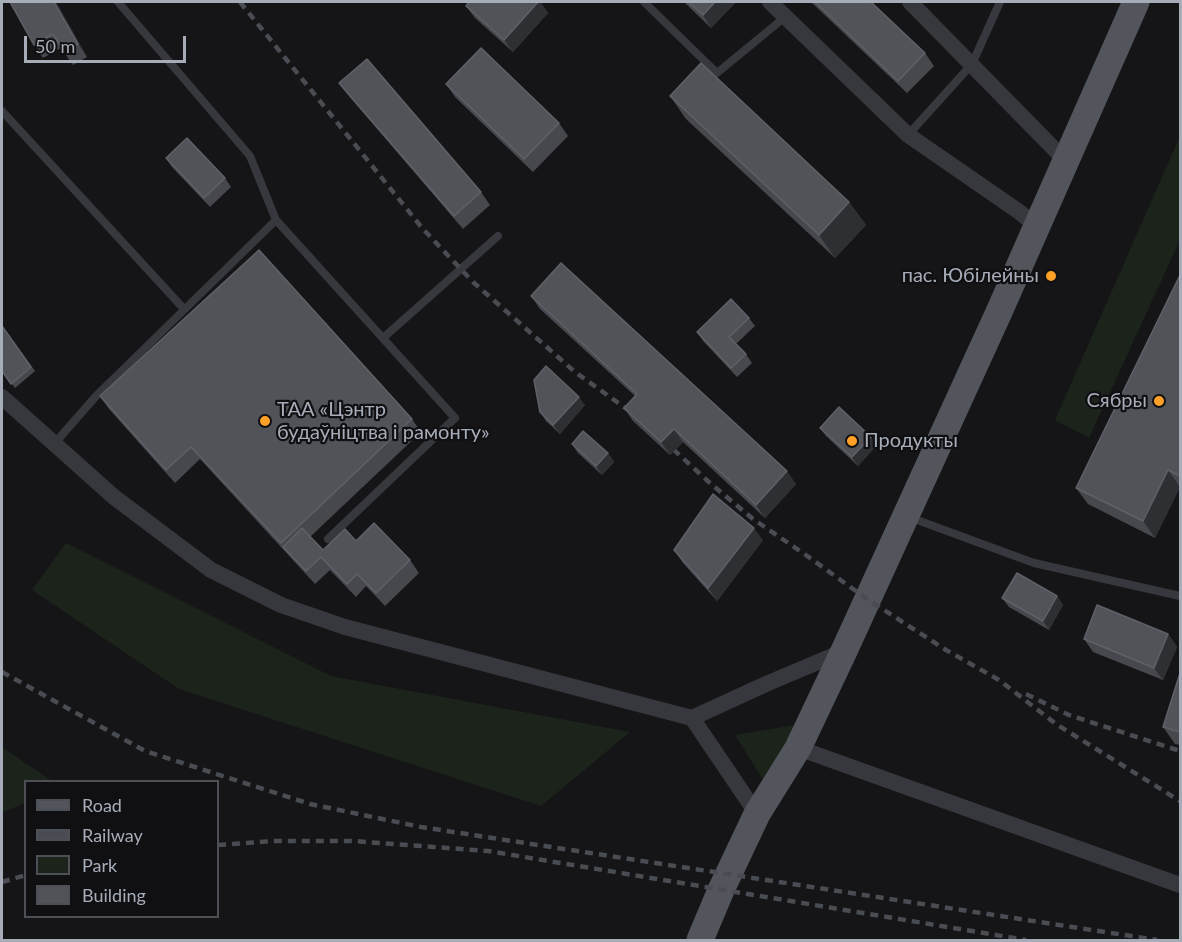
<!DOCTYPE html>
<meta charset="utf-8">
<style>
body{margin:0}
#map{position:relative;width:1182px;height:942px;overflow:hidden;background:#151517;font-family:Lato,sans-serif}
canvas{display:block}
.frame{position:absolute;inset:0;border:3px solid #a6adb9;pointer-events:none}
.legend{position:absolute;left:24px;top:780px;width:195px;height:138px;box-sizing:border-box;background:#101012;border:2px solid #4c4f55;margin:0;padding:8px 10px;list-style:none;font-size:18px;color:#a6adb9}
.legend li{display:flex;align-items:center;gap:12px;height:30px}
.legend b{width:30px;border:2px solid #4c4f55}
.scale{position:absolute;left:24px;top:36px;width:162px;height:27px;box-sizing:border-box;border:3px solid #a6adb9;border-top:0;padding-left:8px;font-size:18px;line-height:21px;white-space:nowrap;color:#a6adb9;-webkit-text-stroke:4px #101012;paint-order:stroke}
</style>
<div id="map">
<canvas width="1182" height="942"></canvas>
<div class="frame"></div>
<ul class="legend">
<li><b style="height:8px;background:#52555c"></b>Road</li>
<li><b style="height:8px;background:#494c52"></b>Railway</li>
<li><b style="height:16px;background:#1b231b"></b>Park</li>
<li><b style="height:16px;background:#515359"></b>Building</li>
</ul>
<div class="scale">50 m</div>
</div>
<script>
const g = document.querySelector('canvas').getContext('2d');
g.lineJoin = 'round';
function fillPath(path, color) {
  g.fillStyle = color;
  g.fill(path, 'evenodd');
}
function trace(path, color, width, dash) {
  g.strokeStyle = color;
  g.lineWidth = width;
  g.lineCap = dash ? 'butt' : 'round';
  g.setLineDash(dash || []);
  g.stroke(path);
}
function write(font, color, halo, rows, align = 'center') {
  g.font = font + ' Lato,sans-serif';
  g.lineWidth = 4.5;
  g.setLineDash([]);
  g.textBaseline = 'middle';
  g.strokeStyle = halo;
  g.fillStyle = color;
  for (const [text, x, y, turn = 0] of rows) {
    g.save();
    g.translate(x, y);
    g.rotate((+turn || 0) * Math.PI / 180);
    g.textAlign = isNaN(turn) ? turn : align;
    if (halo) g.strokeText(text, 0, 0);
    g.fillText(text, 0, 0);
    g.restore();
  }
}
fillPath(new Path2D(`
 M1180,136V240L1089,438L1055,420Z
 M66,543L331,676L630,732L541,806L179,689L32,590Z
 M795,725L765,783L735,735Z
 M2,747L52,781L26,782L25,803L2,813Z`), '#1b231b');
trace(new Path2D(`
 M118,2L250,156L276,220
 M644,2L717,73L785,17
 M2,111L184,309
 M908,135L972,64L1000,2
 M383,338L498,236
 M54,444L97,395L276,220L455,418L328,539
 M909,517L1034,563L1180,596`), '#36383d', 8);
trace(new Path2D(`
 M770,2L908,135L1018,211L1037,226
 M910,2L1065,160
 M2,397L114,497L211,570L281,605L345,627L692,718L757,814
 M692,718L766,684L844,651
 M798,748L1180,885`), '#36383d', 16);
trace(new Path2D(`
 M700,940L721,890L757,814L798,748L844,651L999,312L1136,2`), '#52555c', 27);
trace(new Path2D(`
 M240,2L423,229L473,282L575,372L638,417
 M663,440L710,483L753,519L803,553L867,599L946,650L999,680L1056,724L1180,801
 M2,672L145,751L310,804L421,827L1157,940
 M1026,694L1069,715L1180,751
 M218,845L273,841H353L488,851L1026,940
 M2,882L26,875`), '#494c52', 4.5, [8, 6]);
fillPath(new Path2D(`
 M56,2L87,57L73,65L61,48L43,58L34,45Z
 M469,2H540L548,13L513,52L475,18L466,6Z
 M684,2H736L711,28Z
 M811,2H871L925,53L934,66L907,93Z
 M339,83L481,192L490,205L463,229L348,95Z
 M446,84L559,123L568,136L533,172L455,97Z
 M670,96L849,202L866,225L835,258L686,119Z
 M166,158L225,178L231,187L210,207L172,167Z
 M1180,275V487L1155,538L1088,504L1076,488Z
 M531,296L796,484L765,518L683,442L670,455L633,421L624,408L635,396L540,309Z
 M749,318L755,326L736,344L746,354L752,363L737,377L703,341L697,332Z
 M2,326L35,371L15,388L2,371Z
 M100,396L412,419L421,432L310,537L323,550L356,541L410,560L419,573L385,606L366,586L356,597L330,570L315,584L200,459L175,483L109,409Z
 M585,405L560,434L546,421L540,412Z
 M820,428L877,445L858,466L826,436Z
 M572,444L608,453L614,462L602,475L578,453Z
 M763,540L717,601L683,563L674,550Z
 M1057,596L1063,605L1049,630L1009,607L1002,598Z
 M1168,634L1177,647L1163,680L1093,652L1084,639Z
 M1180,673V745L1175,744L1163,727Z`), '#46484d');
fillPath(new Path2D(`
 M54,2H56L87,57L78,44Z
 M538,2H540L548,13L513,52L504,40Z
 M715,2H736L711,28L703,15Z
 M849,202L866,225L835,258L819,235Z
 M579,397L585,405L560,434L553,425Z
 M674,429L683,442L670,455L661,442Z
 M871,437L877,445L858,466L852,457Z
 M608,453L614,462L602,475L596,466Z
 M1168,470L1180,487L1155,538L1143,521Z
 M787,471L796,484L765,518L756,505Z
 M754,528L763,540L717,601L708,588Z
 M1057,596L1063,605L1049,630L1043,621Z
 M1168,634L1177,647L1163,680L1154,668Z`), '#2e2f33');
const building = new Path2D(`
 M10,2H54L78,44L64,52L53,34L34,45Z
 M469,2H538L504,40L466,6Z
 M688,2H715L703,15Z
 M815,2H871L925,53L898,81Z
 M481,48L559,123L524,159L446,84Z
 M367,59L481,192L454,216L339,83Z
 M701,63L849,202L819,235L670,96Z
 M187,138L225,178L204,198L166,158Z
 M259,250L412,419L281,543L191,447L166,470L100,396Z
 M561,263L787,471L756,505L674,429L661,442L624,408L637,394L531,296Z
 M1180,275V476L1168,470L1143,521L1076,488Z
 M731,299L749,318L729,337L746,354L731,368L697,332Z
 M2,326L31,367L11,384L2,371Z
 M546,366L579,397L553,425L540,412L534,380Z
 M839,407L871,437L852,457L820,428Z
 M583,431L608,453L596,466L572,444Z
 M713,494L754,528L708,588L674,550Z
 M374,523L410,560L376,593L357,574L347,584L321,557L306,571L283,547L302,528L323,550L345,529L356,541Z
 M1017,573L1057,596L1043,621L1002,598Z
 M1097,605L1168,634L1154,668L1084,639Z
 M1180,673V732L1163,727Z`);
fillPath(building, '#515359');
trace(building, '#5e6168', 1.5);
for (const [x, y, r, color] of [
 [1051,276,6,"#ffa126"],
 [1159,401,6,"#ffa126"],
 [265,421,6,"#ffa126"],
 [852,441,6,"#ffa126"]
]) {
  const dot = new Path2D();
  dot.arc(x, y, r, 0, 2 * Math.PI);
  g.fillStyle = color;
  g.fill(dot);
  trace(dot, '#101012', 2);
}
write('20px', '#a6adb9', '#101012', [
 ["пас. Юбілейны",1039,276],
 ["Сябры",1147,401],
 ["ТАА «Цэнтр",277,410,"left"],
 ["будаўніцтва і рамонту»",277,433,"left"],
 ["Продукты",864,441,"left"]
], 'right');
</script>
